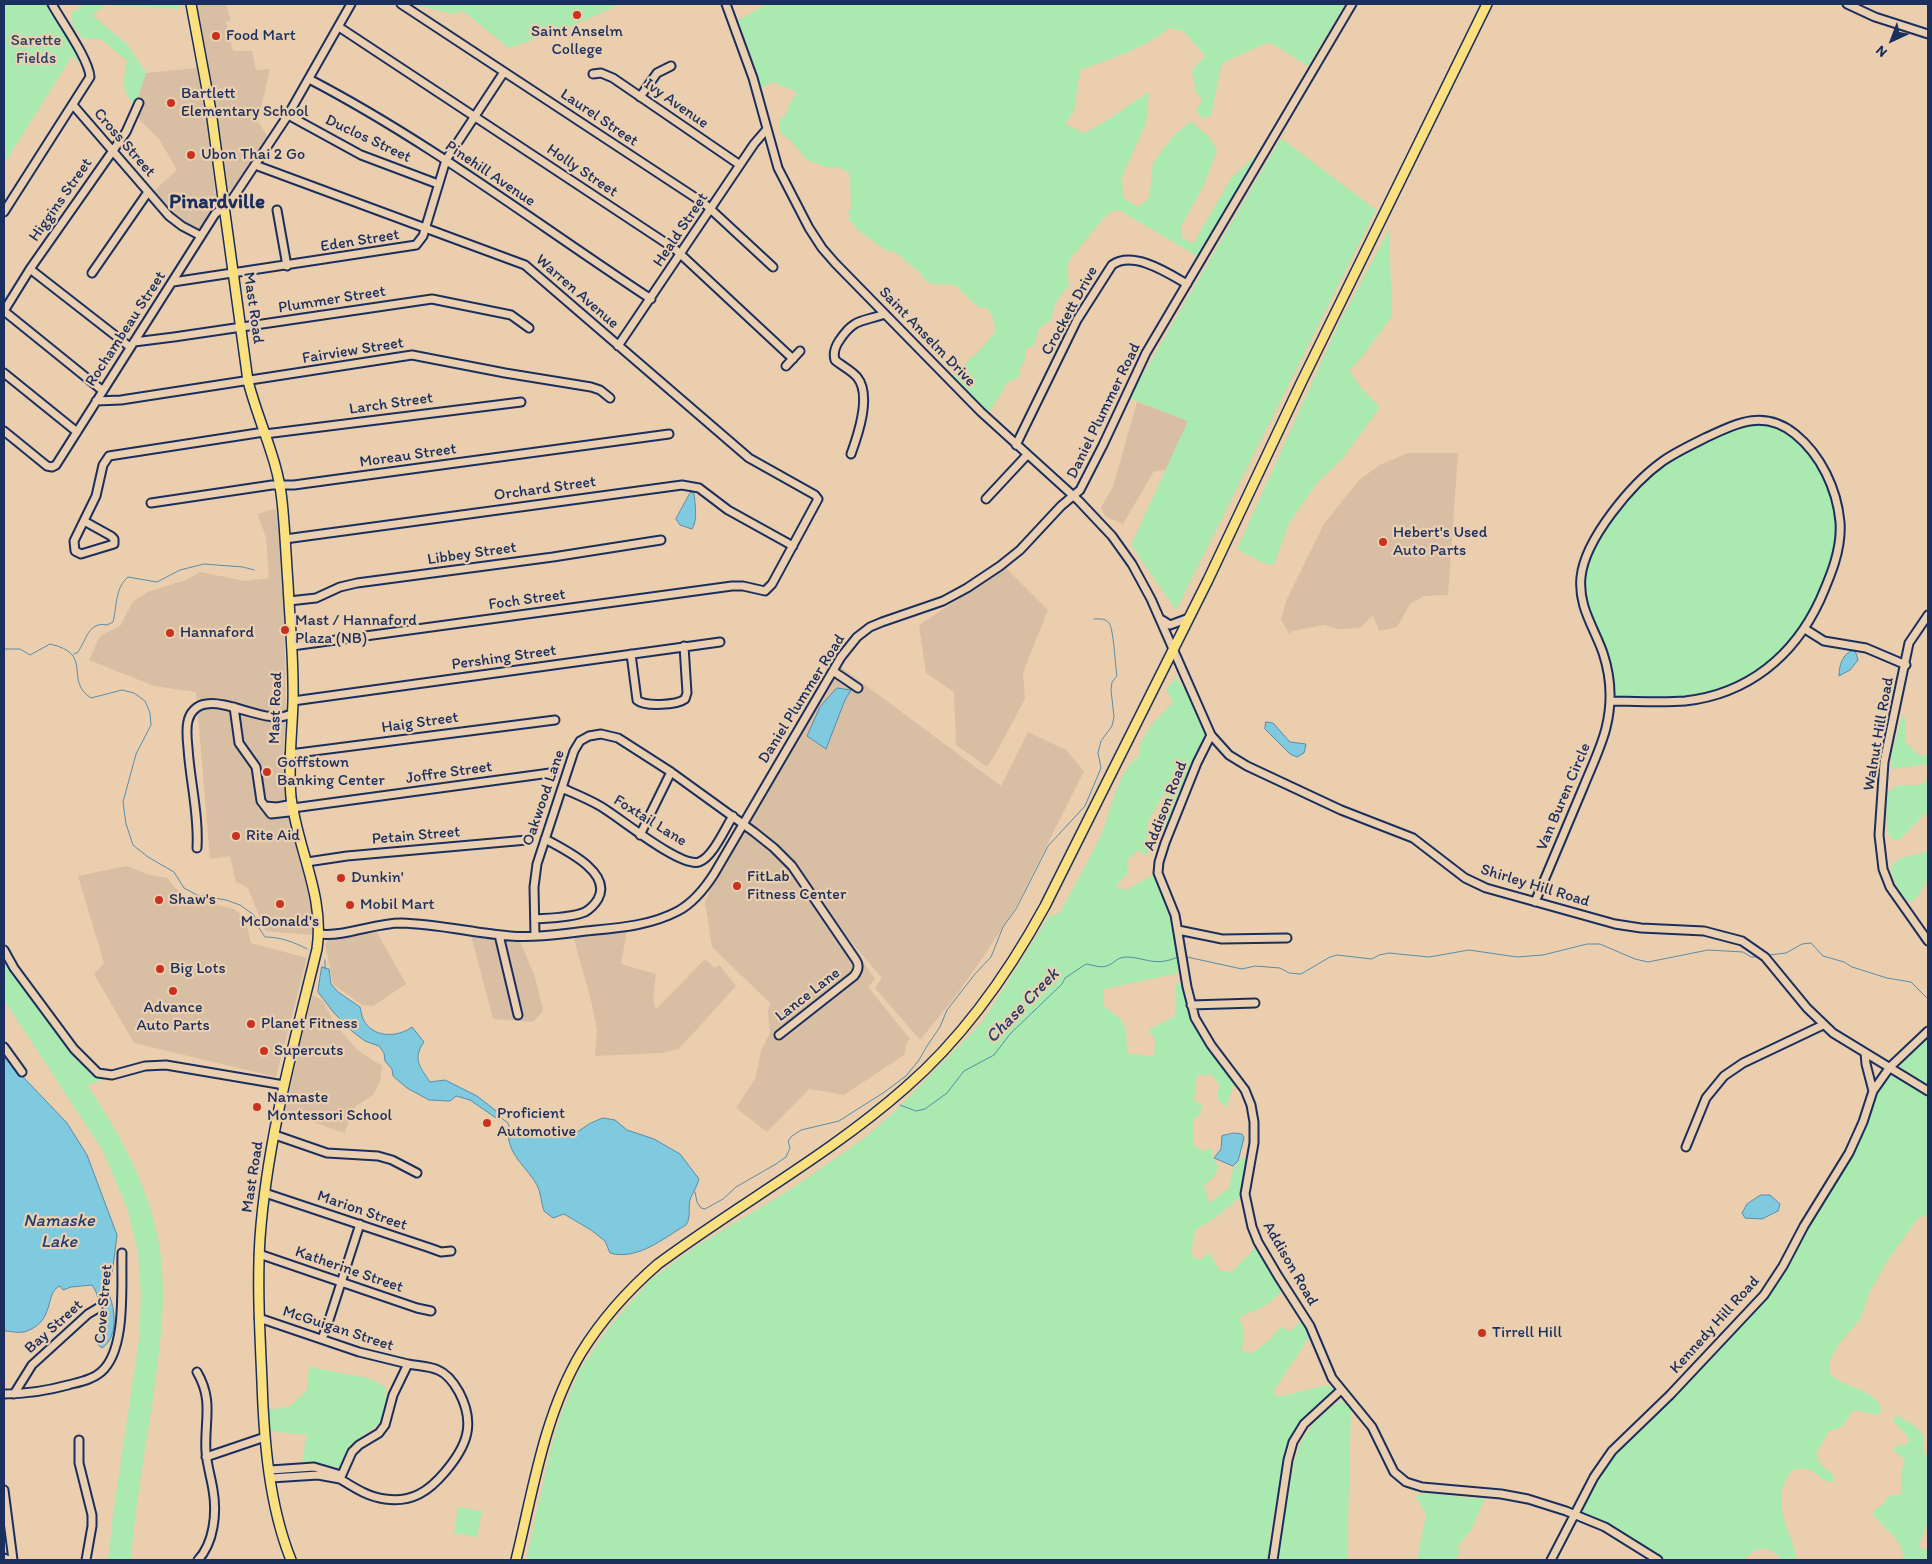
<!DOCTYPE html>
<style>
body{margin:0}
#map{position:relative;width:1932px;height:1564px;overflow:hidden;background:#eacead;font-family:Itim,sans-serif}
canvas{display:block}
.frame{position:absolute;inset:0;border:5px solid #1b2f5e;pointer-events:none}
.north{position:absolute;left:1867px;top:15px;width:50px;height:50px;-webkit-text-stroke:4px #eacfb1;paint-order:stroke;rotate:223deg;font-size:14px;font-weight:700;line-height:20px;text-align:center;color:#1b2f5e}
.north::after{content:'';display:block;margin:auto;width:18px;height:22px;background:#1b2f5e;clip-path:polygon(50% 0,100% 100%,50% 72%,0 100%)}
</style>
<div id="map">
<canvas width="1932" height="1564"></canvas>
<div class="frame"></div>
<div class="north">N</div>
</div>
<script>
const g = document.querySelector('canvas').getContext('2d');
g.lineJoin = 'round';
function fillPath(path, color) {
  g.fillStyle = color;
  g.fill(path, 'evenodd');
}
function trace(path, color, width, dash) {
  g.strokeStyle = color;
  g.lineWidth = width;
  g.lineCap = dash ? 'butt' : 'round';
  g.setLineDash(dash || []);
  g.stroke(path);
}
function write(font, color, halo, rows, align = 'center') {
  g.font = font + ' Itim,sans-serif';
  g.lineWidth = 4.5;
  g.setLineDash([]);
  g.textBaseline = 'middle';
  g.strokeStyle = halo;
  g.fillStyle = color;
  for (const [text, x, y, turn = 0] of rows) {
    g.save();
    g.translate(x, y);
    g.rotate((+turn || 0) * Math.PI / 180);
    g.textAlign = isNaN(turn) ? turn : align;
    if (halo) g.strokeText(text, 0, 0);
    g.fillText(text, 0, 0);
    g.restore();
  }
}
fillPath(new Path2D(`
 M195,4H226L231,20L226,22L233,51H252L256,70L270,69L258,121L269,139L237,187L233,190H229L227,185L212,88Z
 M197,68L207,127L217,203L198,230L174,213L154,191L177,170L159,139L138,118L142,105L137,100L146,73Z
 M1137,402L1188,421L1166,470L1154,471L1123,524L1105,516L1101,507L1113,487Z
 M1407,453H1458L1448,595L1424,596L1410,604L1397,627L1379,631L1373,615L1360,628L1337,629L1324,625L1292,631L1290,635L1281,620L1286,601L1324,524L1359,480L1380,465Z
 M274,509L276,510L279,528L284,602L286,719L283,754L285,795L311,906L312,935L265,931L248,888L236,882L230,856L210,859L196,692L154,686L89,660L100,636L121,625L133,601L150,591L186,580L200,572L245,581L269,578L266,537L257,514Z
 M1006,568L1048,610L1023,672L1025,699L996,753L987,767L956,745L954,692L926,673L919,625Z
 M841,667L1001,786L1028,732L1066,750L1084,771L1017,905L986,953L955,997L920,1040L875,988L882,978L842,931L875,979L868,987L910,1039L907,1042L904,1055L844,1095L809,1089L767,1132L736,1108L755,1079L761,1051L770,1032L768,1012L770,1003L712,947L705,902L718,873L812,712Z
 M127,866L149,875L168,878L173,886L184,896L234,909L245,918L251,943L307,958L276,1077L134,1043L94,974L104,963L78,876Z
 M375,929L406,984L373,1006L362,1005L333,984L325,943L329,939Z
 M627,931L621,964L656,974L653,1001L656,1009L705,959L715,968L719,965L736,986L679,1049L661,1053L595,1056L597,1030L591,1000L573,936Z
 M471,935L509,937L520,941L535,977L543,1011L533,1022L493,1019Z
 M313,995L323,1001L333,1021L357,1050L382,1066L380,1082L373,1095L356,1106L344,1133L285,1112L306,1018Z`), '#d8bfa3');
fillPath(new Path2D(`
 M4,4H48L83,66L72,56L4,164Z
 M84,4H180V9L106,5L92,15L127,44L146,73L137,100L133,103C120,89 124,78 127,61L102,40L82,38L73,26L71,13Z
 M412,4H620L570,27L509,48L463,11L453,14Z
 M767,4H1345L1308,66L1269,42L1222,63L1211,115L1203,119L1196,111L1202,100L1196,92L1192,70L1205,56L1183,31L1169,28C1144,49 1110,59 1080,70L1074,111L1065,124L1084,133C1107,122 1127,106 1149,92L1146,123L1122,177L1123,198L1138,207L1149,198L1153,163L1173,136L1191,121L1210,138L1217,150L1204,185L1182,225V238L1193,244L1231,178L1272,141L1200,258L1119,210L1111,212L1103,219L1069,260L1067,271L1069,285C1065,291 1060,296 1056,302C1048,319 1060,316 1039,328L1034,346L1026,348L1025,360L1020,369V377L1007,382L1002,393L988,413L951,377L981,349L995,332L994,320L987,308H979L955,285L932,284L925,280L920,273L895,252L887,251L859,231L850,221L848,212L851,208L850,174L841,168L826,167L807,160L791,141L780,132L779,119L785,116L792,99L798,93L773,82L761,88L754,63L738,20Z
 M1281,138L1376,210L1176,610L1131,545L1188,421L1129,398Z
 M1389,230L1392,316L1365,353L1349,371L1362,389L1380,407L1343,458L1317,483L1289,523L1274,565L1263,563L1237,549L1338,325Z
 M1776,422L1812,450L1837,506L1836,558L1805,629L1753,679L1701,699L1610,701L1608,672L1586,615L1582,569L1602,527L1655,467L1733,425Z
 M1176,677L1185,690L1206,736L1166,831L1159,818L1169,800L1164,793L1148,822L1147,856L1138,850L1127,860V874L1115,887L1126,890L1153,875C1168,905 1176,936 1180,969L1175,974L1104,989L1103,1006C1128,1023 1126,1023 1127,1053L1154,1057L1155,1039L1148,1030L1175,1016L1176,984L1183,982L1190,1021L1234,1084L1226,1108L1217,1098L1219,1085L1212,1075H1197L1194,1101L1202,1105L1200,1115L1194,1119V1145L1203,1151L1210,1148L1213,1152L1212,1157L1219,1167L1213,1178L1204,1185L1209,1203L1229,1188L1233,1169L1243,1156L1246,1162L1240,1197L1215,1218L1195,1230L1191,1256L1201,1260L1209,1252L1219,1270L1232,1272L1257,1246L1283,1290C1276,1297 1270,1303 1261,1308C1253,1312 1247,1312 1239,1318L1244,1330L1242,1352L1252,1353L1269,1340L1281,1327L1290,1331L1302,1321L1310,1336L1273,1392L1278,1397L1327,1385L1334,1389L1294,1432L1284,1460L1269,1540V1560H526L550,1452L561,1415L579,1371L610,1326L651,1279L698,1245L791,1189L863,1139L896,1110L983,1021L1049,916L1059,914C1073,888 1088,862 1101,835C1111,812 1118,769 1139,756C1138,734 1160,717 1173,702L1166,690Z
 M1902,716L1906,718V743L1919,755H1928V764L1891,769L1892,752Z
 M1928,781V811L1899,840H1893L1887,832L1886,797L1889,792L1894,787L1901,785H1918Z
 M1928,851V880C1921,887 1920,898 1911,902L1899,895L1891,870C1895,853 1915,857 1928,851Z
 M4,962L79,1062L94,1075L109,1078L87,1085C121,1136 151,1189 160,1251C167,1300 160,1349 153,1398C145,1452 135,1506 131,1560H108L113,1515L139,1339L141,1295L138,1253L128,1211L103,1151L4,1000Z
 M1928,1037V1085L1901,1068L1900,1064L1913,1049Z
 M1890,1067L1928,1091V1214L1918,1218L1887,1261L1870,1292L1860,1319L1839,1344L1830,1360L1829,1373C1844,1389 1874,1387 1882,1410L1878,1415C1869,1415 1862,1410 1853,1411L1841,1427L1829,1431L1816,1454L1822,1466L1833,1475V1482C1815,1481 1817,1463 1792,1470C1776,1491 1780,1510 1789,1534C1792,1543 1796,1550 1796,1560H1783C1769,1546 1758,1544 1744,1560H1658L1575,1513L1599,1469L1755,1306L1840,1168L1869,1102Z
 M309,1367L368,1378L386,1387L384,1420L350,1445L339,1468L302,1461L307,1435L270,1431L268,1410L289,1407L307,1390Z
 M1341,1400L1351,1409L1347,1560H1278C1276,1543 1283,1524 1286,1507C1297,1454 1292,1435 1341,1400Z
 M1896,1415L1916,1427L1923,1435V1449L1928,1459V1523L1918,1547L1928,1550V1560H1900L1904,1556L1898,1541L1873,1515C1873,1507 1880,1507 1885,1503L1887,1497L1901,1494L1902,1469L1905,1460L1893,1450L1897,1445H1906L1909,1440L1908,1437L1893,1421Z
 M1424,1493L1485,1499L1471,1530L1457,1547L1461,1551L1455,1560H1417L1426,1514L1415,1496Z
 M458,1507L482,1511L477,1537L454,1533Z`), '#aae9b0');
const water = new Path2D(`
 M691,492L694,494C695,504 698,520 692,529L680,525L676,519Z
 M1853,650L1856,653L1858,660L1850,670L1839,676C1839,666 1842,654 1853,650Z
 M837,688L851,690L845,700L826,749L807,736L820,707Z
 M1266,722L1273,723L1290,742L1306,744L1304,753L1297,757L1290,754L1265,729Z
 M322,967L329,969L331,984L338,992L360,1007C361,1011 362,1016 363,1019C372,1038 397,1038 412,1027L424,1042C412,1059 420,1067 430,1082L445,1080L477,1096L500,1114L499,1120L470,1100L456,1096L450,1101L429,1100L407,1088L393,1076L392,1069L385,1061L384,1053L379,1046L365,1041L353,1032L334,1013L318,992Z
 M4,1057L67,1123L87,1155L117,1235L113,1267L111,1279L106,1288C115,1304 120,1336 102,1348L95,1342C100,1324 104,1302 92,1285L71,1287L63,1290L60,1286C44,1293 56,1320 27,1331C19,1334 11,1331 4,1331Z
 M603,1118L615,1120L627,1130L654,1139L680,1154L699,1179C697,1186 694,1191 691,1197C687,1205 692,1216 686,1225C664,1238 637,1261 610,1253L605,1241L591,1230L564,1214L553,1218L544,1211C541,1203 541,1192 537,1185C526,1166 510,1157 508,1135C528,1126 549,1135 570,1137L589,1124Z
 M1234,1133L1242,1134L1244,1138L1238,1161L1233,1166L1214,1158L1221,1149L1222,1136Z
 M1761,1195H1770L1780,1204L1778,1211L1762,1219L1745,1218L1742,1213L1747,1204Z`);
fillPath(water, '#7fcade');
trace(water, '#578cab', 1);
trace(new Path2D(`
 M4,649H20L30,655L50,644C95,654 63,680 91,698L122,690L134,693L145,701L150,713L151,725L136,754L123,802L126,824L133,845L148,857L174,872L184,888L197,895L226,900L240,905L254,915L259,928L265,937C280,937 294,942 307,949
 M74,654L78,652C86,640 89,621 107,625L113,622C117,606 115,588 128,577L157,582L180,570L204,564L243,567L254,570
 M1769,955L1786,953L1802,944L1811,943L1823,956L1844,962L1852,967L1887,978L1911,982L1928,999
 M1187,957L1242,969L1255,966L1280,968L1289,973L1301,974L1330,957L1337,955L1372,959L1379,955L1389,953L1429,957L1469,950L1517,957L1543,955L1587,944H1600L1635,959L1648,962L1708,950L1743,952L1751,957H1759
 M325,960V969
 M900,1105L916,1111L925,1109L947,1093L964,1071L994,1055L1010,1034L1062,984L1065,978L1086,964C1093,965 1102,969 1109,965C1116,962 1117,957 1127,957C1147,958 1155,967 1178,957
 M500,1117L508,1123L511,1133
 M695,1192L697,1202L701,1208L705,1209L723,1199L736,1187L776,1164L786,1157L790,1148L788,1141L792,1136L801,1130L839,1121L853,1112L883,1093L906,1076L919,1060L927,1046L940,1027L947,1010L975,974L991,957L1003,927L1016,909L1048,846L1085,806L1101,768L1098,753L1101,741L1112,726L1114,717L1111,690L1112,682L1117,676C1115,666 1114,630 1109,623C1105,618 1100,619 1094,619`), '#578cab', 1);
const minor = new Path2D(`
 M401,4L705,204L773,267
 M726,4L753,78L778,168L809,228L822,248L835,263L981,412L1079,501L1112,536L1132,564L1151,599L1211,735L1229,755L1247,766L1341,810L1413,838L1465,878L1486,888L1615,924L1641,928L1704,931L1742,941L1765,957L1807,1008L1833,1033L1928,1091
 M1847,4L1875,17L1928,34
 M339,27L675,249L793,359
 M593,74L601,73L613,78L740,165
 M309,79C430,142 538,225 651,299
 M640,97L657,73L671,66
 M73,105L169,216L182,226L201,236
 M288,115L361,155L438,184
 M255,165L525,265L749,458L815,495L818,499L772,584L765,591L743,586H732L292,646
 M277,210L287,266
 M4,212L90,77C89,59 61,21 52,4
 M30,269L130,347
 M92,273L148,192
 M173,282L416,245L423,236L446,160L504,72
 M134,342L174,337L432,299L511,315L529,328
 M618,346L754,144L767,129
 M786,366L800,351
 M4,373L77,432
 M103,391L4,311L30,269L126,132L139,103
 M96,401L121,400L412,355L505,373L591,387L600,390L610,398
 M4,431L47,466L52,467L56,465L215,214L231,201L288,115L351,4
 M265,434L521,402
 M1016,445L1077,320L1112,265C1133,250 1168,273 1187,284
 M851,454C858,435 872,395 857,377C851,370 842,366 835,360C833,353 835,347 839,341C854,318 862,322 885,314
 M986,499L1027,455
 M151,503L272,485H294L669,434
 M84,521L111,536L114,539V544L81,554L75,551L74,541L96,496L103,465L109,456L264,432
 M285,539L682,485L699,488L728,510L793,546
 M289,601L316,598L340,587L357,583L553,557L661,540
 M1928,615L1909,643L1884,762L1879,835L1883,869L1890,887L1928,941
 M1162,620L1170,625L1189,618
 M1805,629L1824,641L1866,648L1906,665
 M631,654L637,700C645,707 677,705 685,699L687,693L684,646
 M833,671L858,688
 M293,701L720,642
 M234,707L239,743L256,767L261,801L271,814L289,812L293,808
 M1211,735L1197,763L1165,843L1159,862L1158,873L1175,915L1187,987L1195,1018L1211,1045L1245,1090L1251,1105L1254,1122V1143L1245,1194L1252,1227L1258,1242L1278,1276L1310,1326L1332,1378L1372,1427L1394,1472L1406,1482L1422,1487L1501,1494L1528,1499L1566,1511L1605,1527L1658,1560
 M290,754L555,720
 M562,788C575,794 588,799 600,806C618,816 680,868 699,862C713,857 725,828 733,816
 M265,806L277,807L288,805L293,808
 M293,808L550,773
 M640,835L671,772
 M197,848C199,814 190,781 188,748C187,739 186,729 188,721C190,712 197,705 206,704C231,700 272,727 292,713
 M307,862L347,856L527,840
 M1535,902C1551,864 1567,826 1583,788C1591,768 1601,748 1606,728C1612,704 1611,677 1603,653C1594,627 1578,607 1581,577C1585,539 1632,483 1663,461C1676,452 1691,445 1705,438C1737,423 1764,409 1795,434C1821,455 1837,489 1840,522C1842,549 1831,575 1820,600C1794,656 1748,694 1685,701C1661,703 1635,701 1610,701
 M535,919C550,918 570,918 585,912C590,909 595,904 598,899C613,872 563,849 545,839
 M1178,930L1222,939L1287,938
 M319,934C346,937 374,923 401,923C438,924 474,933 510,936C535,938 561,934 586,931C617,928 650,926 678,911C693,903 705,888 714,874L841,657L857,637L870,627L882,622L943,601L967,588L1000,566L1020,550L1061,506L1080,490L1103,445L1146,353L1352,4
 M499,935L518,1015
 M535,936L534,887L537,864L574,751L580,741L589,736L601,734L618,738L671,772L754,832L774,848L792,866L856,960C860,966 858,971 854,976L779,1035
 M4,950L14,968L74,1049L98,1073L112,1075L145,1066L166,1065L284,1085
 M1191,1005L1255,1003
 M4,1047L22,1072
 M1865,1053L1866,1064L1873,1091
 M275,1135L327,1153L378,1156L392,1160L417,1173
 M1686,1147L1706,1098L1724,1076L1743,1063L1823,1025
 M265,1193L430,1248L441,1252L451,1251
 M259,1254L417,1308L431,1311
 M259,1318L359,1352L408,1364
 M322,1339L329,1320L360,1224
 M408,1364C418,1366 429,1366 438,1370C448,1374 454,1383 459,1392C476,1424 467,1446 445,1472C429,1491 412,1503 385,1499C368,1497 355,1488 340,1479L352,1452L359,1445L379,1433L385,1425L393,1395Z
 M197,1372C214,1401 204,1421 206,1452C207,1465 211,1477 213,1490C217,1513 214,1543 198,1560
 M4,1394C27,1394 46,1391 68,1385C79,1382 92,1380 101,1372C127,1350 121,1285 122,1253
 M14,1394L32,1365L88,1314L98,1308
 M79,1440V1463L92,1515V1526L86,1560
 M206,1457L265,1437
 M270,1470L314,1467L341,1475
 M271,1478L318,1475L340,1479
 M4,1490L13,1560
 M4,1558L10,1560
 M1273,1560L1288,1460L1293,1442L1304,1424L1341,1390
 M1551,1560L1594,1477L1612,1451L1670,1395L1764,1295L1783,1266L1804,1226L1849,1153L1863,1122L1873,1091L1890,1067L1928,1031`);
const major = new Path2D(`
 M191,4L211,111L248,381C258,421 278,459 282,501C285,529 286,557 288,584C290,623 294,663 293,702C292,734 288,765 291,797C297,848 325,896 317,949C294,1044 267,1140 260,1238C257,1286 260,1334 262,1382C264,1441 269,1505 291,1560
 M516,1560C533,1491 544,1415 581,1353C602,1319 628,1290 658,1264C739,1204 829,1155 905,1088C964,1037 1008,974 1045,906L1208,580L1302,381L1487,4`);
trace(minor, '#1b2f5e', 11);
trace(major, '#1b2f5e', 12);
trace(minor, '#eacfb1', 7);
trace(major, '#fbe080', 9);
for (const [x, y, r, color] of [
 [577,15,5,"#c8321e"],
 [216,36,5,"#c8321e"],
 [171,103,5,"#c8321e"],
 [191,155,5,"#c8321e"],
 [1383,542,5,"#c8321e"],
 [285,630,5,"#c8321e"],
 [170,633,5,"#c8321e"],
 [267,772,5,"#c8321e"],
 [236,836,5,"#c8321e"],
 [341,878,5,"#c8321e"],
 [737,886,5,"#c8321e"],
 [159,900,5,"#c8321e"],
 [280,904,5,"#c8321e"],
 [350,905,5,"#c8321e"],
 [160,969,5,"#c8321e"],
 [173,991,5,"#c8321e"],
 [251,1024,5,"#c8321e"],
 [264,1051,5,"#c8321e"],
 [257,1107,5,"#c8321e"],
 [487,1123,5,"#c8321e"],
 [1482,1333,5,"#c8321e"]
]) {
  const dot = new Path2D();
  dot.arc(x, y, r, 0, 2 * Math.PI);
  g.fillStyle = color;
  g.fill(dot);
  trace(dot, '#eacfb1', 2);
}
write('16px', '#1b2f5e', '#eacfb1', [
 ["Saint Anselm",577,32,"center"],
 ["College",577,50,"center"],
 ["Food Mart",226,36],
 ["Bartlett",181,94],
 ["Elementary School",181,112],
 ["Ubon Thai 2 Go",201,155],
 ["Hebert's Used",1393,533],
 ["Auto Parts",1393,551],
 ["Mast / Hannaford",295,621],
 ["Plaza (NB)",295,639],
 ["Hannaford",180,633],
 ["Goffstown",277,763],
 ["Banking Center",277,781],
 ["Rite Aid",246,836],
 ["FitLab",747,877],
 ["Fitness Center",747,895],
 ["Dunkin'",351,878],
 ["Shaw's",169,900],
 ["Mobil Mart",360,905],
 ["McDonald's",280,922,"center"],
 ["Big Lots",170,969],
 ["Advance",173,1008,"center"],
 ["Auto Parts",173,1026,"center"],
 ["Planet Fitness",261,1024],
 ["Supercuts",274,1051],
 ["Namaste",267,1098],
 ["Montessori School",267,1116],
 ["Proficient",497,1114],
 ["Automotive",497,1132],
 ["Tirrell Hill",1492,1333]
], 'left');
write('16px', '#294266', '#eacfb1', [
 ["Sarette",36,41],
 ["Fields",36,59]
]);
write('16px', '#1b2f5e', '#eacfb1', [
 ["Ivy Avenue",676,104,35],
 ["Laurel Street",599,118,34],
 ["Duclos Street",368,139,25],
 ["Cross Street",124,143,49],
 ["Holly Street",582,171,34],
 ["Pinehill Avenue",490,174,34],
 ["Higgins Street",61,200,-55],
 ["Heald Street",681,230,-56],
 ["Eden Street",360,241,-9],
 ["Warren Avenue",577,292,41],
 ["Plummer Street",332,300,-9],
 ["Mast Road",253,308,82],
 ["Crockett Drive",1070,311,-61],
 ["Rochambeau Street",126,329,-57],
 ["Saint Anselm Drive",927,337,46],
 ["Fairview Street",353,351,-9],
 ["Larch Street",391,404,-8],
 ["Daniel Plummer Road",1104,411,-64],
 ["Moreau Street",408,456,-8],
 ["Orchard Street",545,489,-8],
 ["Libbey Street",472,554,-8],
 ["Foch Street",527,600,-8],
 ["Pershing Street",504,658,-8],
 ["Daniel Plummer Road",802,699,-58],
 ["Mast Road",276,708,-88],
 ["Haig Street",420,723,-8],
 ["Walnut Hill Road",1879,734,-80],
 ["Joffre Street",449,773,-8],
 ["Van Buren Circle",1564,797,-67],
 ["Oakwood Lane",544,798,-71],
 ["Addison Road",1166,806,-69],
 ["Foxtail Lane",650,821,32],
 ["Petain Street",416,836,-5],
 ["Shirley Hill Road",1535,886,17],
 ["Lance Lane",808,995,-38],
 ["Mast Road",253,1177,-81],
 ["Marion Street",362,1211,19],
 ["Addison Road",1290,1264,60],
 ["Katherine Street",349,1270,19],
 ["Cove Street",104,1304,-85],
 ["Kennedy Hill Road",1715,1325,-48],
 ["Bay Street",54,1327,-42],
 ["McGuigan Street",338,1329,18]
]);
write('italic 18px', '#253e6b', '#eacfb1', [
 ["Chase Creek",1023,1006,-46],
 ["Namaske",59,1221],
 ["Lake",59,1242]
]);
write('bold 21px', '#1b2f5e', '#eacfb1', [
 ["Pinardville",217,203]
]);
</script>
